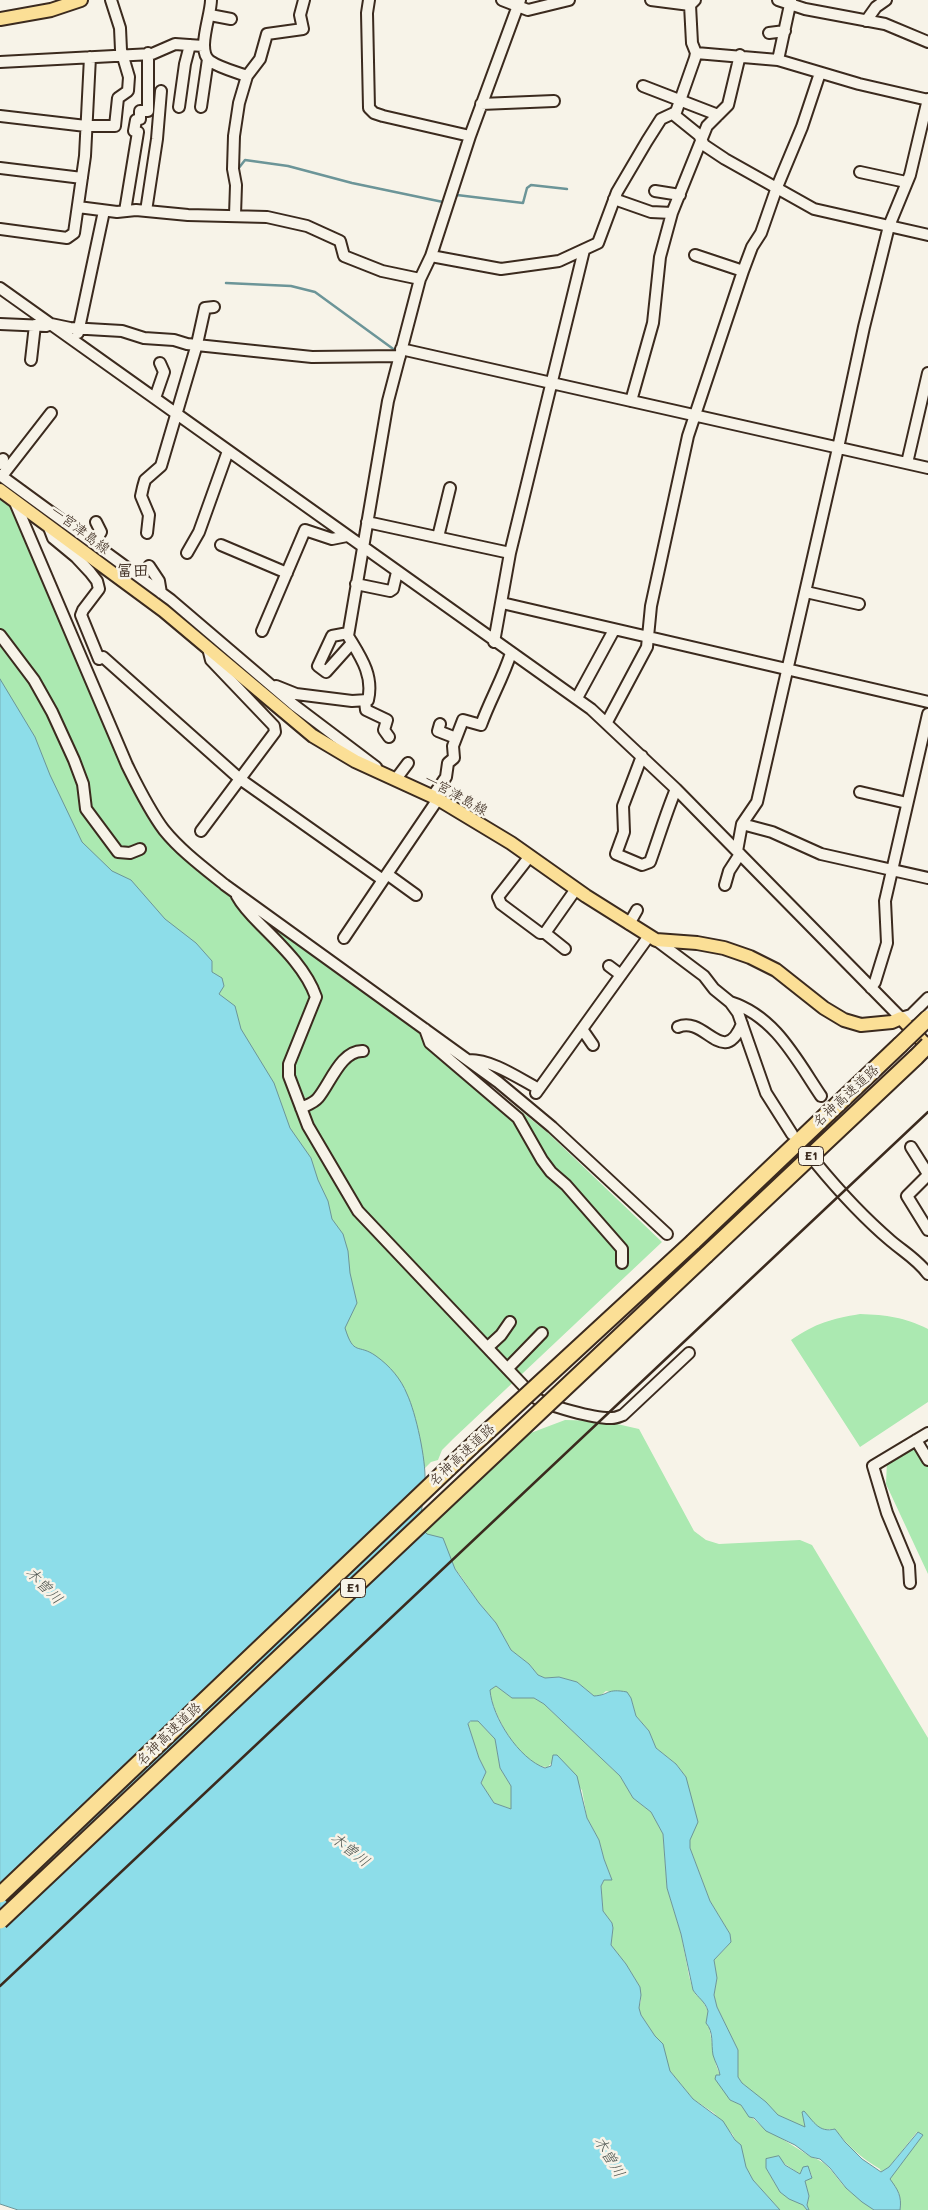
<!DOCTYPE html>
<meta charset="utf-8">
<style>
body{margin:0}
canvas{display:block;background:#f7f3e8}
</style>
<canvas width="928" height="2210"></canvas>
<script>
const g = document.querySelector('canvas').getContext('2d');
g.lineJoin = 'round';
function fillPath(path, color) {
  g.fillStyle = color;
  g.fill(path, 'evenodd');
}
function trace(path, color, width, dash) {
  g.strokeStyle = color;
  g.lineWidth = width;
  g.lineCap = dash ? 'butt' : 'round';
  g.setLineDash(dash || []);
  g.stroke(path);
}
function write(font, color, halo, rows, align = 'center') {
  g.font = font + ' Mali,"Klee One",sans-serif';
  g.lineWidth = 5;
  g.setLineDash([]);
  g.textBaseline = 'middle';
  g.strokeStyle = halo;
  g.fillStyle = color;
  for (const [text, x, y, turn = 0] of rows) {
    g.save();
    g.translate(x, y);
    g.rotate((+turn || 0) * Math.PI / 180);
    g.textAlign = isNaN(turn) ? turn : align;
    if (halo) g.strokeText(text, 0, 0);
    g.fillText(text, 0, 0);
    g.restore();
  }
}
fillPath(new Path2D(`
 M0,499L9,505L122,768C133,791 144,816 160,835C178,856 199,873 221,889L462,1064L547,1132L662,1242L453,1439L442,1450L438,1460L431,1462L418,1475L355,1361L245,1038L224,999L117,880L77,839L0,692Z
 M860,1314C887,1315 904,1317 928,1329V1402L860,1447L791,1340C816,1323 831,1319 860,1314Z
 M565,1420L604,1421L639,1429L694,1531L706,1540L719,1544L800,1540L812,1545L928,1738V2210H900C902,2196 898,2189 889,2179L923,2135L917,2132L889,2167L881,2172L880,2169C861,2158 848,2146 835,2129H820L802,2112L806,2128L778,2115L765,2102L742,2083L738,2077V2050L717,2007L714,1995L717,1978L714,1960L731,1942L730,1934L710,1901L690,1848L686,1777L676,1764L656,1748L649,1731L636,1716L631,1698L606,1691L600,1696H594L577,1682L559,1677L545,1678L538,1675L529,1664L511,1650L496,1623L479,1603L460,1575L423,1530L520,1437Z
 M915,1444L928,1465V1574L886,1484L887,1461Z
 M496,1686L512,1698H534L544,1704L620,1776L633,1798L651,1812L663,1834L667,1888L681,1934L689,1976L693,1990L696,1995L701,1998L708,2011L706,2023L709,2027L716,2065L730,2100L741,2105L746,2112L760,2125L811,2157C829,2162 834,2176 846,2188C855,2196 866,2202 874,2210H809L807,2205L809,2196L805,2181L812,2176L808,2167L802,2169L800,2174L782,2162L766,2168L780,2192L803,2205L807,2210H780L753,2180L746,2167L733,2135L714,2113L693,2099L670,2071L655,2036L641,2015L639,2008L641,2000L640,1987L626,1964L611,1945L613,1928L612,1923L603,1911L601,1886L604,1880H612L604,1859L599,1840L587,1818L582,1790L552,1762L548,1767C522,1768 491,1712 490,1690Z
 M471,1721H478L495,1739L500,1768L511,1786V1809L494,1803L481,1783L486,1772L479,1758L468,1724Z`), '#abe9b1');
const water = new Path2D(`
 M0,679L35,737L50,775L82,842L112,871L131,880L165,919L196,943L212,961V972L222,978L224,986L219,994L235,1006L241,1029L274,1083L290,1128L311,1158L318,1180L328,1201L332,1219L343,1234L348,1251L350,1273L357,1303L345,1328C354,1357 358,1343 376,1356C390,1366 401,1379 407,1394C416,1413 426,1460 425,1481C425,1496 418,1516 423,1530L427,1534L443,1538L455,1569L479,1603L496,1623L511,1650L529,1664L538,1675L545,1678L559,1677L577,1682L594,1696C610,1695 606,1688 627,1692L631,1698L636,1716L649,1731L656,1748L676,1764L686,1777L698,1822L690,1840V1848L710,1901L730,1934L731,1942L714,1960L717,1978L714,1995L717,2007L738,2050V2077L742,2083L766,2102L778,2115L805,2127L802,2112L804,2111C814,2122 819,2133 835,2129L845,2142L862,2159L881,2172L889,2167L918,2132L923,2135L890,2179C898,2190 902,2196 900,2210H874L862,2202L846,2188L830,2168L820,2159L811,2157L795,2145L766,2131L754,2118L749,2117L741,2105L730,2100L715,2079L716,2075H720C719,2068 715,2062 713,2055C711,2044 714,2032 706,2023L708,2011C705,2001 698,1998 693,1990L681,1934L667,1888L663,1834L651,1812L633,1798L620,1776L544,1704L534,1698H512L496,1686L490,1690C492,1717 519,1759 545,1768L551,1766L553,1755H557L577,1776L587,1818L599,1840L604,1859L612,1880H604L601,1886L603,1911L612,1923L613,1928L611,1945L626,1964L640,1987L641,1995L639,2008L641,2015L655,2036L663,2044L670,2071L693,2099L723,2121L735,2140L741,2145L746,2167L753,2180L780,2210H18L0,2204ZM471,1721H478L495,1739L500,1768L511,1786V1809L494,1803L481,1783L486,1772L479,1758L468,1724Z
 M779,2156L785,2165L800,2174L803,2167L808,2166L812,2178L805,2181L809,2196L807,2205L809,2210H807L803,2205L789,2199L780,2192L766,2168V2159Z`);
fillPath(water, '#8ddde9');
trace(water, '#6c9598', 1);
trace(new Path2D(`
 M238,169L245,160L288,166L352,183L443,202
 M453,202L457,195L523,203L527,188L531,185L567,189
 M226,283L291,286L315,292L396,351`), '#6c9598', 2.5);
const minor = new Path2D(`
 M211,0C211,16 196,51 210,61C220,68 236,72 247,76L239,103L234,136L233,169L236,185L235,215
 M369,0L367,13L369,108L374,113L383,116L470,136
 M502,0L528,10L569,0
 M651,0L690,5L695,0
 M778,0L805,9L885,24L928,42
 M210,15L231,19
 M866,21L876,7L886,0
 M769,33L785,31
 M696,53L778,60L859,84L928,100
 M778,60L791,0
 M0,62L152,54L175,44L203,46
 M247,76L260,59L267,34L303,29L300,15L304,0
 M643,86L718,115
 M481,104L554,101
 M179,107L185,64L190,45
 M201,107L208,59
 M673,114L699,135L704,145L725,159L814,209L928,235
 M0,116L86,126H115L118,98L128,91L129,77L121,50L120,28L111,0
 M0,168L82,178
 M860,172L906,182
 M655,191L680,195
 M614,199L651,212L672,213
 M78,207L117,212L136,210L188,215L267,217L307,226L340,241L344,256L382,271L420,279
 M125,211L138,132L134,131L136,120L140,119V111H148V53
 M146,211L157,139L161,91
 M0,229L67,238L74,233L85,156L90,57
 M695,255L743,271
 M431,256L501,269L559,261L598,243L617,192L647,141L661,119L676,112L695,58L696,53L692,43L690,5
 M0,288L591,709L676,789L901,1018L911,1015L928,998
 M0,324L46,326L51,324L70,328L122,331L144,338L174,340L187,344L312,357L400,356
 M78,333L104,211
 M401,349L928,468
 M31,360L35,325
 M155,398L164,372L160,363
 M631,401L653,323L660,257L672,213L707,126L728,105L740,55
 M907,463L928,373
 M0,464L3,459
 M0,475L171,600L294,705L376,767
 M2,476L51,413
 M14,500L127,765C138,787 149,810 164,830C181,851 204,868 225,885L498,1082L552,1127L667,1234
 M367,522L510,553
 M48,525L53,538L76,557L90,572L97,581L99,589L83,610L81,615L99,659L103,657L240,779L383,880L438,799
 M147,533L149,515L141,496L143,487L145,480L161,466L197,344L205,308L214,307
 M438,537L450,488
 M94,543L101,532L96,522
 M221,545L287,573
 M187,553L199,532L228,451
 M149,566L159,581L161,593
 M356,584L390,591L393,589L397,572
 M806,592L859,604
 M502,603L928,702
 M262,631L305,530L332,539L347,536
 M348,633L332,636L318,666L326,672L352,643
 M0,635L34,680L52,712L74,760L83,784L86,809L118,852L130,853L140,849
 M494,642L510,553L584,250
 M273,687L276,686L296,694L352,701L368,700C374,675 360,656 348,636L388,401L420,279L431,256L470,136L520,0
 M577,698L614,630
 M365,701L366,710L387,720L384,730L389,737
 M607,722L647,647L651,606L688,436L743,271L752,247L761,233L777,187L802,127L820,73
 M440,724L438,731L456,738
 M642,756L623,806L624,832L616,854L642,865L650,862C659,837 666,813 676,789
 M396,779L408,763
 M860,792L907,803
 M432,797L446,777L448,763L454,758L453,746L463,720L481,725C490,700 503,678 511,653
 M742,824L772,832L821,854L928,878
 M201,831L275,732L274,726L211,660L208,648
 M737,851L742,824L757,802L838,448L864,327L889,226L910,175L928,99
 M530,856L498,897L501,904L540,933H545L576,889
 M387,874L416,895
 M725,885L729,871L740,854
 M237,896C244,909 255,919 265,929C285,949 307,971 316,997L289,1064V1076L308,1126L358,1211L534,1397C547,1406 596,1419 612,1418C616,1418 620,1416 623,1415L689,1353
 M629,924L637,910
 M545,933L565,949
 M344,938L383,880
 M656,940L704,976L714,989L730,1002L738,1013L766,1093L792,1134
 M609,966L621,975
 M871,988L875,982L887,943L885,901L928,714
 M730,1002C775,1016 796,1059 821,1096
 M678,1027C705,1015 723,1069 742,1024
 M425,1029L430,1043L518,1118L542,1160L551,1172L566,1185L622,1249V1263
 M582,1029L593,1045
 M469,1060C493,1060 518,1078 539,1089
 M536,1093L649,936
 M301,1108C307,1105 314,1103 318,1098C330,1084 341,1050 363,1051
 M911,1147L928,1174
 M816,1163C839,1191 864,1218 891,1241C904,1252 918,1260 928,1274
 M928,1175L907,1196L928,1230
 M488,1347L501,1335L510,1322
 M508,1368L542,1333
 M916,1440L928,1460
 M910,1583L909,1566L887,1513L873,1466L928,1433`);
const major = new Path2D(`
 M0,19L51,10L81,0
 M0,490L164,611L313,736L355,761L438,799L511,843L586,896L656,940L697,943L724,948L750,957L776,970L824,1008L844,1020L861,1025L892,1022L901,1018L928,1047`);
const highway = new Path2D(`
 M693,1242L900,1045
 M706,1255L916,1057`);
trace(minor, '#3b2a1e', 14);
trace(major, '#3b2a1e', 16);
trace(highway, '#3b2a1e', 19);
trace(minor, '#f7f3e8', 10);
trace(major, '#fbdf96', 12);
trace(highway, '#fbdf96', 15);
trace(new Path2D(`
 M0,1986L928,1112`), '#3b2a1e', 2.5);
const highwayBridge = new Path2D(`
 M900,1045L928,1018
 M916,1057L928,1045
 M0,1895L474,1444L693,1242
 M0,1921L706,1255`);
trace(highwayBridge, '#3b2a1e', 19, []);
trace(highwayBridge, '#fbdf96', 15);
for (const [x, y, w] of [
 [811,1156,25],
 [353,1588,25]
]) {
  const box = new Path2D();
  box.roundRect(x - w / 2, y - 9.5, w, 19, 4);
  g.fillStyle = '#f7f3e8';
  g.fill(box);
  trace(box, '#3b2a1e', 1);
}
write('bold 12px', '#3b2a1e', null, [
 ["E1",811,1156],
 ["E1",353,1588]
]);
write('14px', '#3b2a1e', '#f7f3e8', [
 ["一宮津島線",80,530,37],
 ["一宮津島線",456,795,29],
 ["名神高速道路",846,1096,-43],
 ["名神高速道路",462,1455,-43],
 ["名神高速道路",169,1734,-44]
]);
write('italic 15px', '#505751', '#f7f3e8', [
 ["木曽川",44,1586,45],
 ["木曽川",350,1850,38],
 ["木曽川",609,2157,59]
]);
write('bold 16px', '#3b2a1e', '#f7f3e8', [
 ["冨田",133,571]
]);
</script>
